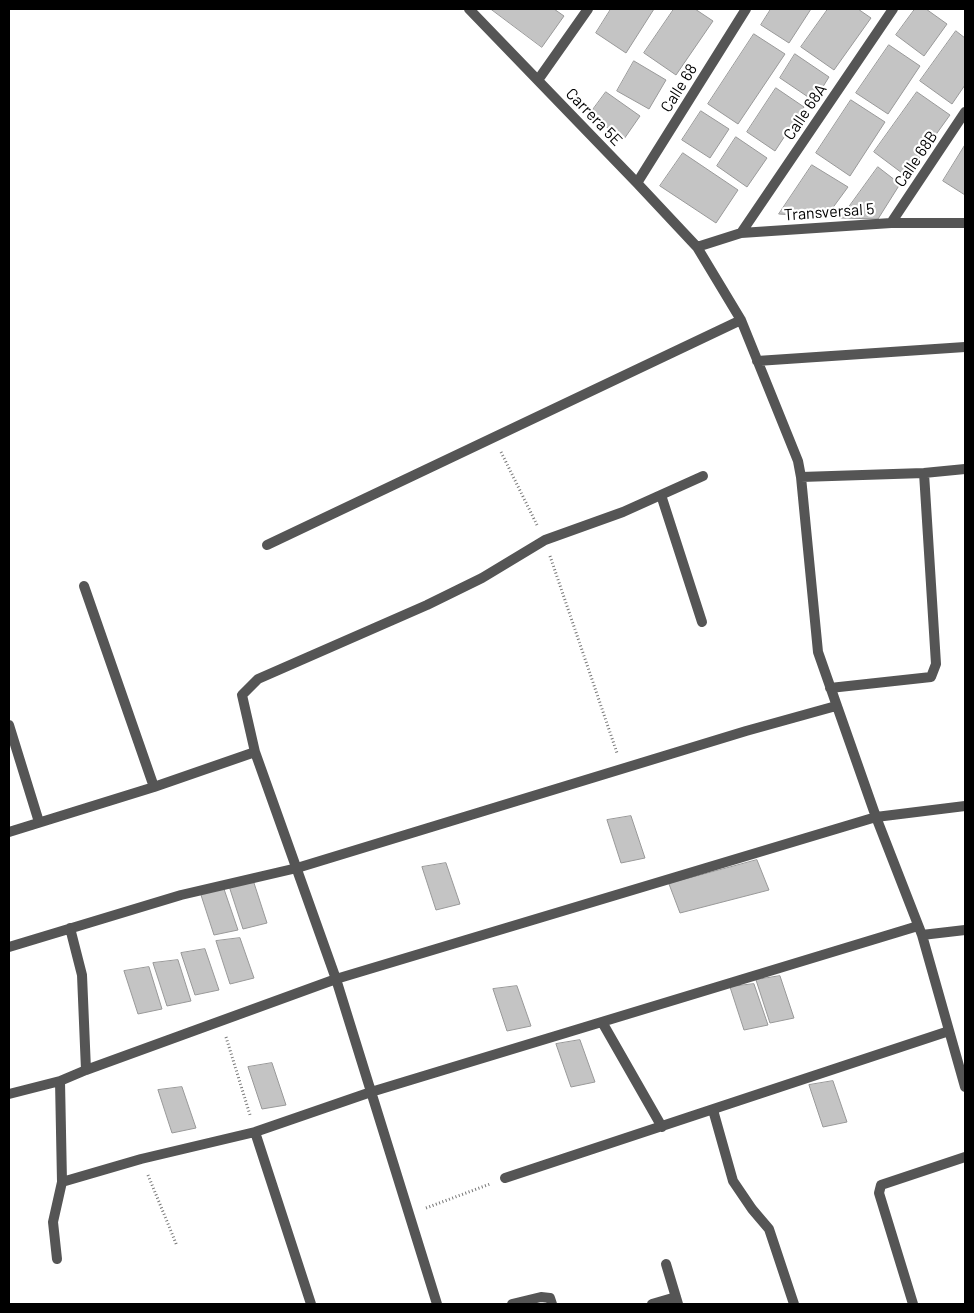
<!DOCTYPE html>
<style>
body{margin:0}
#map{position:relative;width:974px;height:1313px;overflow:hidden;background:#fff;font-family:Barlow,sans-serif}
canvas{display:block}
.frame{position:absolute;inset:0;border:10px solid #000;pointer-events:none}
</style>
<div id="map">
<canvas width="974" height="1313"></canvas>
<div class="frame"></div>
</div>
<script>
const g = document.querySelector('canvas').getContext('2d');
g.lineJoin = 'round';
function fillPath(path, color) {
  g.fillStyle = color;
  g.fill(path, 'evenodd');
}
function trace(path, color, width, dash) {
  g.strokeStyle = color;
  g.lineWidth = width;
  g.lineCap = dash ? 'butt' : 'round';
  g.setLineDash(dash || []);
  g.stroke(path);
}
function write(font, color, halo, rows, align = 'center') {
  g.font = font + ' Barlow,sans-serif';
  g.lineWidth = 4.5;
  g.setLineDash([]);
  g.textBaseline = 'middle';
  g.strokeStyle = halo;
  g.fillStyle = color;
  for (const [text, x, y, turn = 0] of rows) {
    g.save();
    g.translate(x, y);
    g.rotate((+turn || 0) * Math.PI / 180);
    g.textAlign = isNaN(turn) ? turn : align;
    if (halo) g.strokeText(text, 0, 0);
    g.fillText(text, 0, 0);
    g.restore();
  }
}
const building = new Path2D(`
 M491,9H554L564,16L542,47Z
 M611,9H654L626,53L596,33Z
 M674,9H695L713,21L676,75L644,53Z
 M771,9H811L789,43L761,25Z
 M828,9H858L871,18L834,70L801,47Z
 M915,9H926L947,24L924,56L896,35Z
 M956,31L965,38V85L952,104L920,81Z
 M754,34L785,54L738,124L708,104Z
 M889,45L920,66L888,114L856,93Z
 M795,54L829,77L814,101L780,78Z
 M634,61L666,80L649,109L617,91Z
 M776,88L804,107L775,151L747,132Z
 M606,92L640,116L624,139L589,115Z
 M917,92L950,115L906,176L874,152Z
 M851,100L885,122L850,176L816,153Z
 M701,111L729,129L710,158L682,140Z
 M736,137L767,158L747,187L717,166Z
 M965,145V195L943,181Z
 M683,153L738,190L716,223L660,186Z
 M812,165L848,187L826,217L779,214Z
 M878,167L900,184L878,219L841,218Z
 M631,816L645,858L621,863L607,820Z
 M757,860L769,890L680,913L669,884Z
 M446,863L460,904L436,910L422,867Z
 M254,883L267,923L243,929L229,886Z
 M224,889L238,930L214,935L200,892Z
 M240,938L254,978L230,984L216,941Z
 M205,949L219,990L195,995L181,953Z
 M178,960L191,1001L167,1006L153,963Z
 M149,967L162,1009L138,1014L124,971Z
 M780,976L794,1018L770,1023L756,980Z
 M754,984L768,1025L744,1030L730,987Z
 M517,986L531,1026L507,1031L493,989Z
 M580,1040L595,1082L571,1087L556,1044Z
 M272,1063L286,1105L262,1109L248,1067Z
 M833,1081L847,1122L823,1127L809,1085Z
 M182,1087L196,1128L172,1133L158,1090Z`);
fillPath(building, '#c4c4c4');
trace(building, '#999', 1);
trace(new Path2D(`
 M501,452L537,525
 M550,556L617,753
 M226,1037L250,1115
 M148,1175L177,1246
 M426,1208L490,1184`), '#777', 3, [1, 2.5]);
trace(new Path2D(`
 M469,9L637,183L697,247L741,320L798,461L801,477L818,652L876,817L922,935L965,1087
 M538,80L588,9
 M637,183L746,9
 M891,223L965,112
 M741,233L893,9
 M697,247L741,233L891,223H965
 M757,361L965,347
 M801,477L924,473L965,469
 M661,495L702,622
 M267,545L741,320
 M84,586L154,787
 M830,688L931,677L936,664L924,473
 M9,725L39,822
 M9,832L154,787L255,752
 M70,928L82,975L86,1070
 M922,935L965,930
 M9,947L181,895L297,868L746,731L836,706
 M602,1022L662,1127
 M9,1094L60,1081L86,1070L336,979L876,817L965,806
 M713,1110L733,1181L752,1209L769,1229L794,1304
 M255,1132L311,1304
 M505,1178L949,1031
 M62,1182L141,1159L255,1132L371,1092L918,926
 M57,1259L53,1222L62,1182L60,1081
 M666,1264L678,1304
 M437,1304L336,979L255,752L242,695L258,679L427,605L482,578L545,540L623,512L703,476
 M512,1304L541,1297L550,1298L552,1304
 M652,1304L676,1297
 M913,1304L879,1193L881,1185L965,1157`), '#555', 10);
write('16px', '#000', '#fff', [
 ["Calle 68",679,88,-58],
 ["Calle 68A",805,112,-56],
 ["Carrera 5E",594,117,46],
 ["Calle 68B",916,159,-56],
 ["Transversal 5",829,212,-4]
]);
</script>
